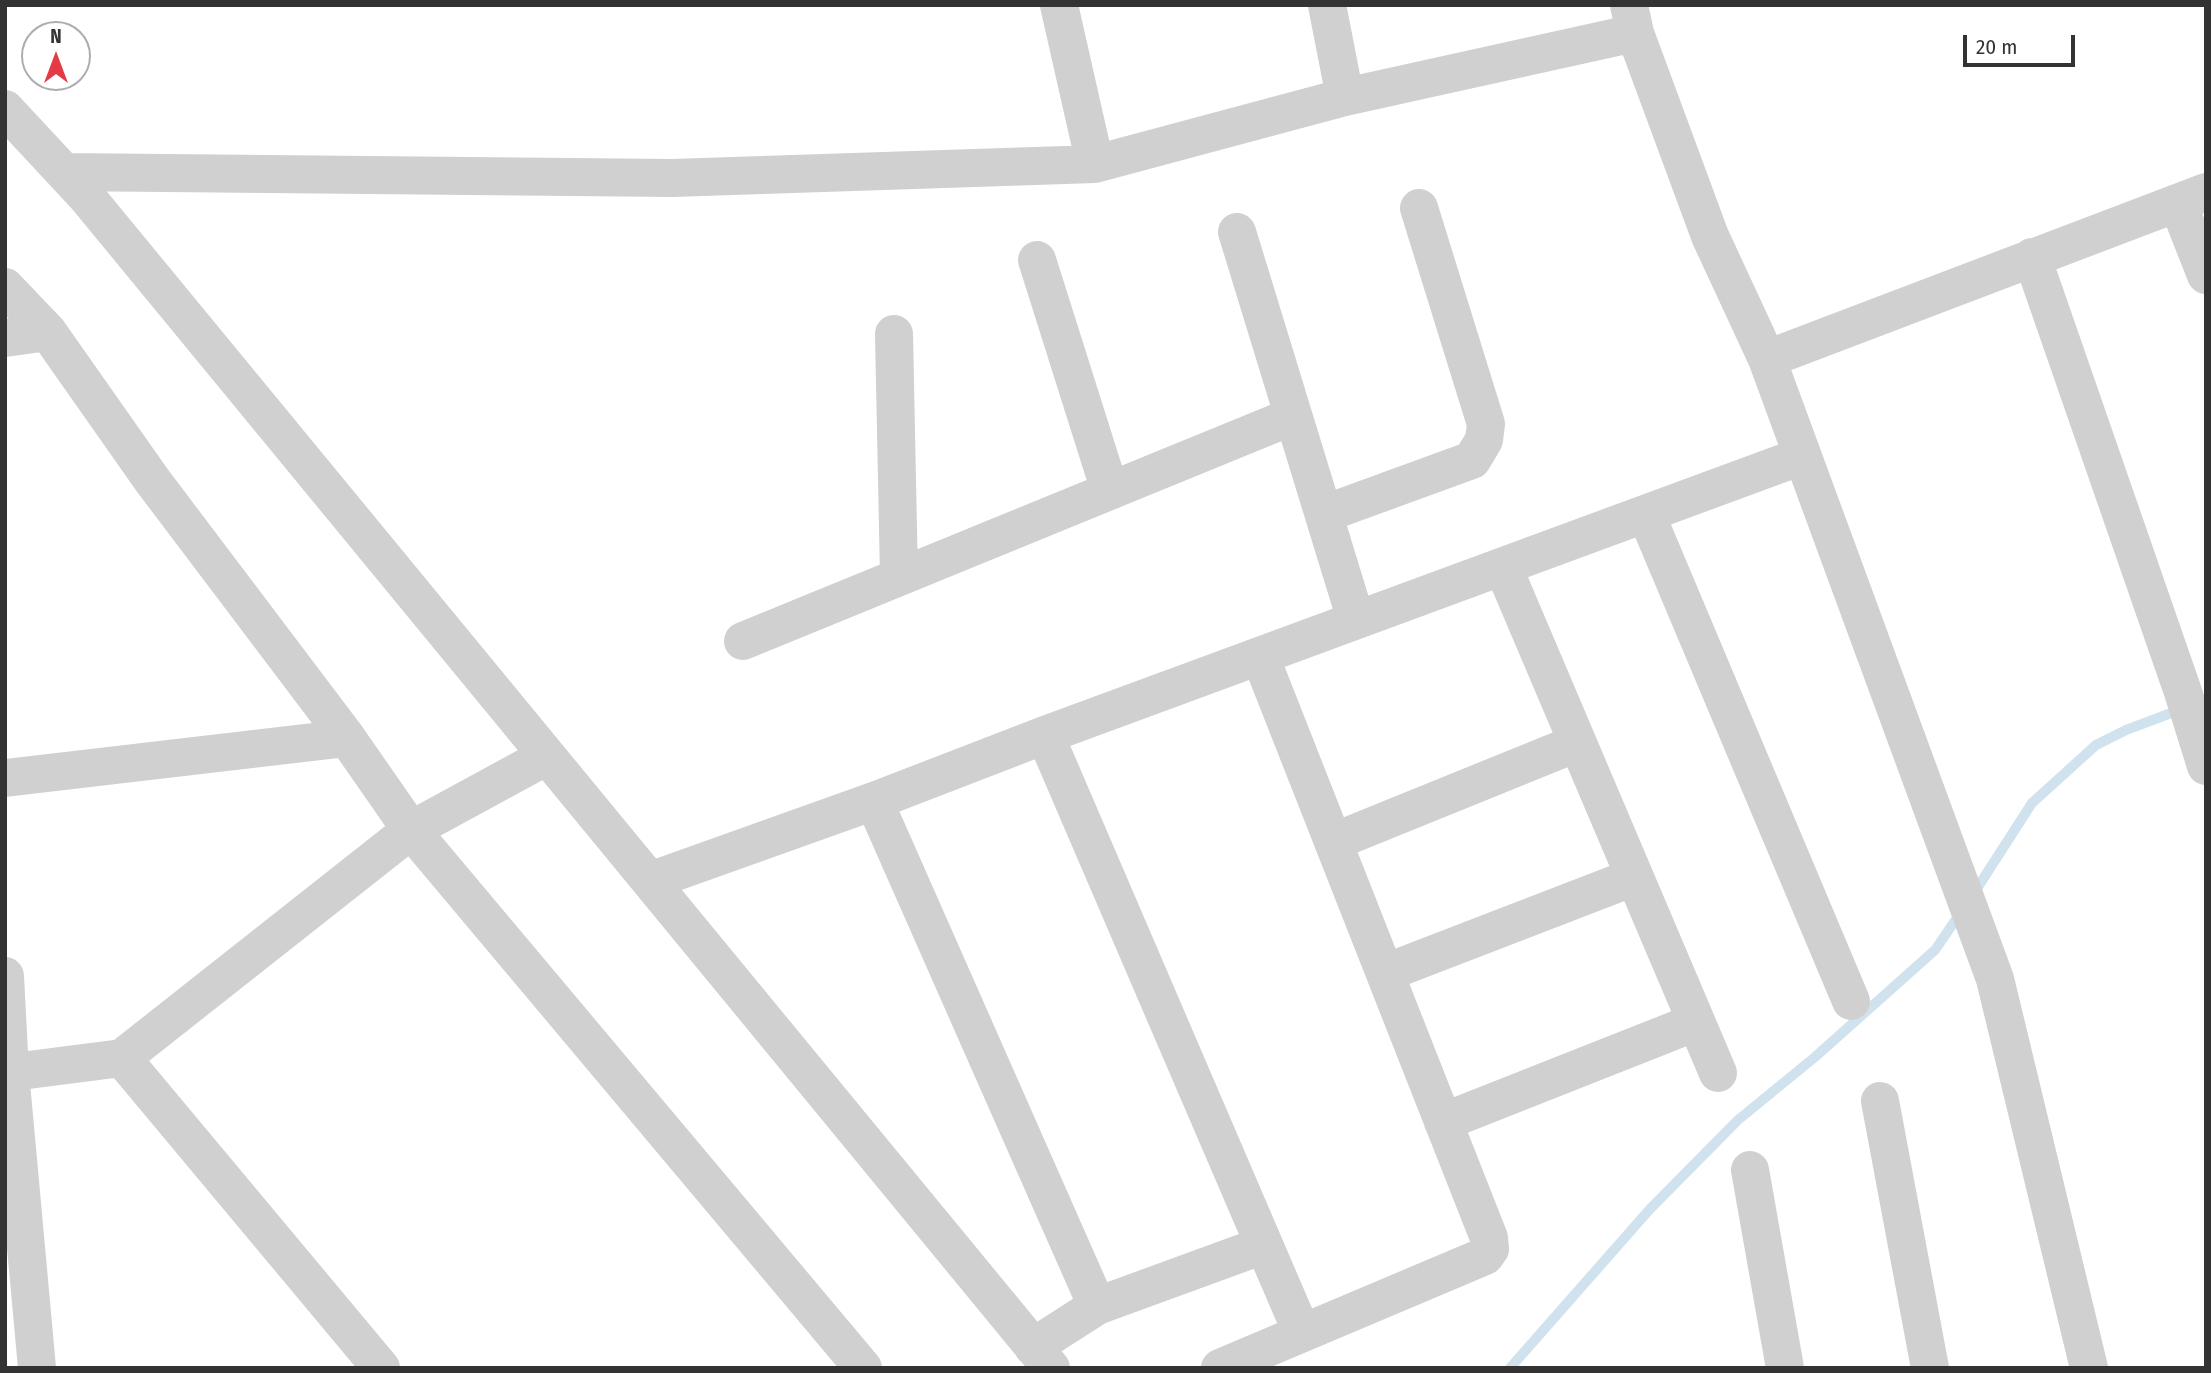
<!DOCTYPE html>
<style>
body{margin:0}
#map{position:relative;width:2211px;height:1373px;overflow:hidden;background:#fff;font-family:"Fira Sans Condensed",sans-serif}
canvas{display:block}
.frame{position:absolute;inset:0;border:7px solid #333;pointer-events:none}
.north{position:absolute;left:21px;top:21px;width:70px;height:70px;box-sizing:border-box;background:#fff;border:2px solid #adadad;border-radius:50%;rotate:0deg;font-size:19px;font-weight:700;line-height:28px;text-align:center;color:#333}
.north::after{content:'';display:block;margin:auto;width:24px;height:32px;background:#e63946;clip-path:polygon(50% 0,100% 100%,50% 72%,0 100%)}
.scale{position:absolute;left:1963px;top:35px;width:112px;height:32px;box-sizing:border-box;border:4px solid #333;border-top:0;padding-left:9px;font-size:21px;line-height:24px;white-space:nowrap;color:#333;-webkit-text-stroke:5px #fff;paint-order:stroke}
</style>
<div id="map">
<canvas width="2211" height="1373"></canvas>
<div class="frame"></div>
<div class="north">N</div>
<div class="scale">20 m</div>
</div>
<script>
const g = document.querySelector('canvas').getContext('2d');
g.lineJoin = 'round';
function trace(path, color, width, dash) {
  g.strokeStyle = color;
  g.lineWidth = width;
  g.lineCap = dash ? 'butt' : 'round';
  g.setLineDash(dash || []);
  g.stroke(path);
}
trace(new Path2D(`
 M1974,893L2032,803L2096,745L2126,730L2206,700
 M1510,1368L1650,1209L1738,1120L1815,1057L1935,950L1961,912`), '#cfe2ee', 10);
trace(new Path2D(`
 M1059,5L1095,164
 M1327,5L1345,97
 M1629,5L1635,33L1710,236L1767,359L1995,979L2089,1368
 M5,109L86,196L1051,1368
 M64,172L672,178L1095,164L1345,97L1635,33
 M2178,204L2206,275
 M1237,232L1356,620
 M2032,257L2183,692L2206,766
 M1037,260L1110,491
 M5,287L48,332L152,480L347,738L411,830L863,1368
 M894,334L899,577
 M5,338L48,332
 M1767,359L2206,192
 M1324,514L1472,460L1484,440L1486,424L1419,208
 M1646,514L1851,1001
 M1503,567L1718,1073
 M743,641L1293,416
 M1045,735L1302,1333
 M5,778L347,738
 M874,801L1097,1306L1033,1347
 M1333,842L1577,743
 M650,881L874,801L1045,735L1802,456
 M1385,973L1634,877
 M5,976L10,1072L37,1368
 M122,1058L381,1368
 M5,1073L122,1058L411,830L547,756
 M1880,1101L1930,1368
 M1443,1122L1696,1022
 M1750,1170L1785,1368
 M1097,1306L1264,1245
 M1220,1368L1485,1256L1490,1249L1489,1238L1260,656`), '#d0d0d0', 38);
</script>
